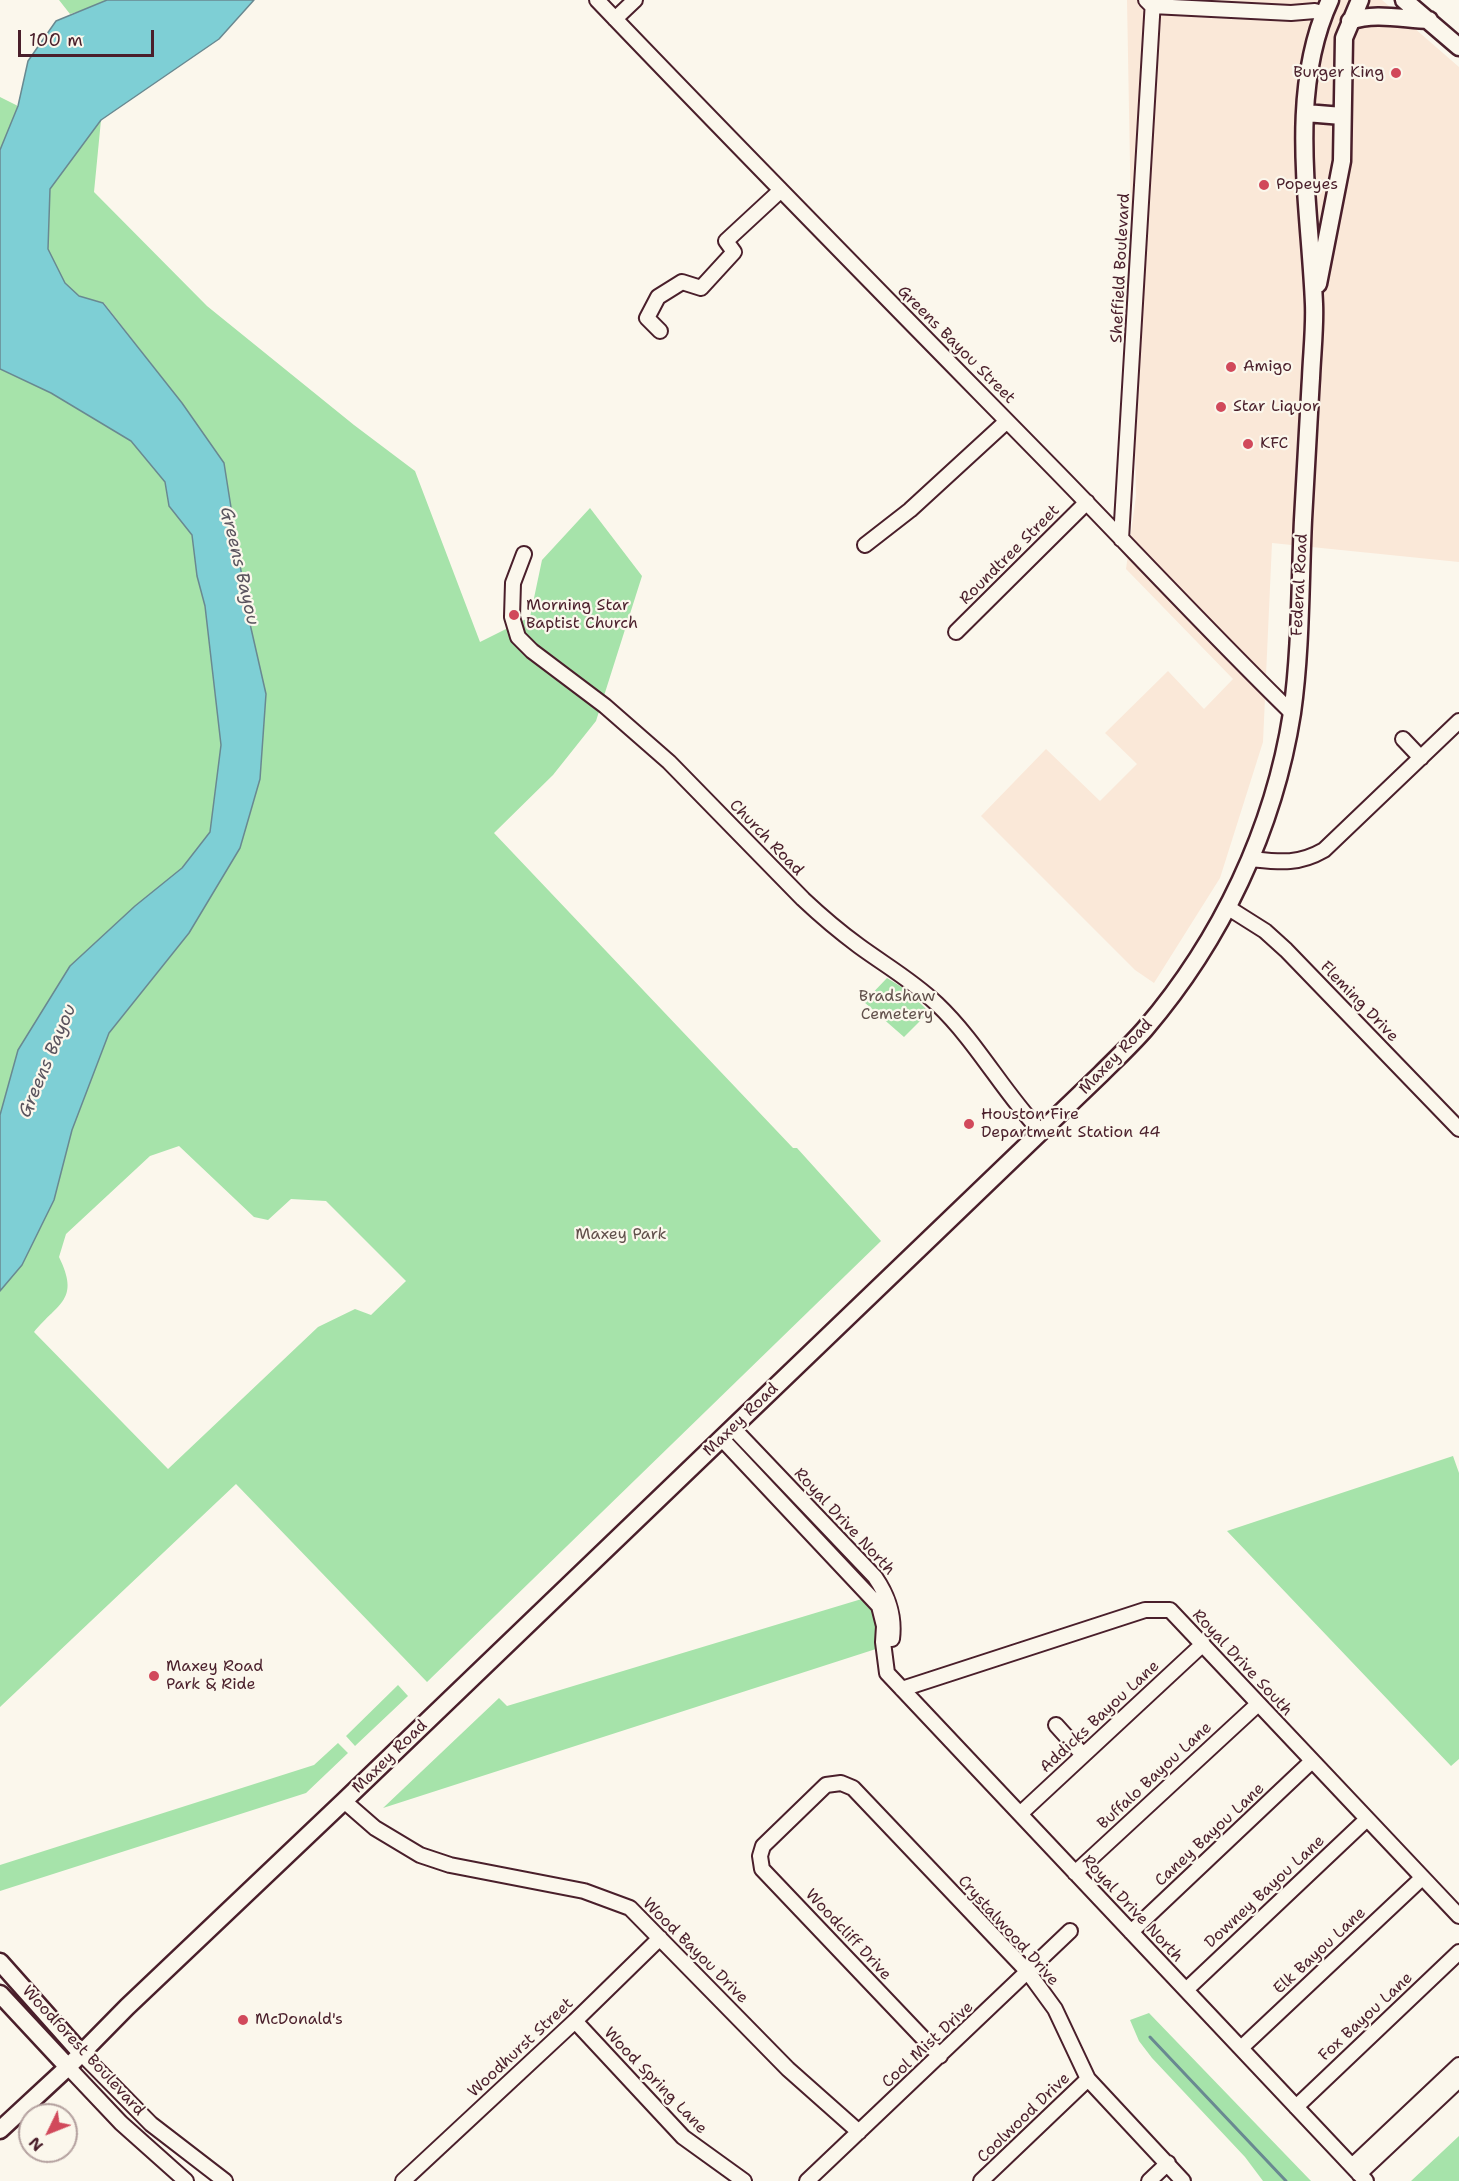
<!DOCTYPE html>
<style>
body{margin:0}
#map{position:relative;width:1459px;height:2181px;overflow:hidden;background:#fbf7ec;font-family:"Shantell Sans",sans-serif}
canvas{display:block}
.north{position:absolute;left:18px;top:2103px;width:60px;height:60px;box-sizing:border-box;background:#fbf7ec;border:2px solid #b4a19f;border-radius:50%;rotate:227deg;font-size:16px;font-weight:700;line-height:24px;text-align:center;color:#4a1f2b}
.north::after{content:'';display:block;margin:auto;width:21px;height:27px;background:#d1495b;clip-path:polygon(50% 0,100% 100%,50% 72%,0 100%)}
.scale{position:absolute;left:18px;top:30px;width:136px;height:27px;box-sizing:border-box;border:3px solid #4a1f2b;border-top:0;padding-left:8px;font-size:18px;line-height:21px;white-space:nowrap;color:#4a1f2b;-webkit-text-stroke:4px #fbf7ec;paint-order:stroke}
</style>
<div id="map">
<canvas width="1459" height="2181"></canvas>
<div class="north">N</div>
<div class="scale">100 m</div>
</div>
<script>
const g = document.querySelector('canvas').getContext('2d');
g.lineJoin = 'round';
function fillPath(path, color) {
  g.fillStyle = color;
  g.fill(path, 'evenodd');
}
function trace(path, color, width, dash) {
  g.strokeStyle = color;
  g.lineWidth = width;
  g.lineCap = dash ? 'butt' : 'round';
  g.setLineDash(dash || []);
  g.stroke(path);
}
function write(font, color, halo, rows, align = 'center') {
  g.font = font + ' "Shantell Sans",sans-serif';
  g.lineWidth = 4.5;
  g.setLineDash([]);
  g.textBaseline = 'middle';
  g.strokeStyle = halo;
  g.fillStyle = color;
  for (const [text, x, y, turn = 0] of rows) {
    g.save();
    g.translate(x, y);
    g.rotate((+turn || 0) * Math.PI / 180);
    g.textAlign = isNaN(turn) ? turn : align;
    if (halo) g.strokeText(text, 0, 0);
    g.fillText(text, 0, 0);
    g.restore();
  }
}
fillPath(new Path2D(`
 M1127,0H1382L1459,67V562L1272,543L1263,742L1220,878L1154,983L1135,970L981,816L1046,749L1100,801L1137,764L1105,733L1168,671L1204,709L1233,679L1126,569L1136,496Z`), '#fae8d8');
fillPath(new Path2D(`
 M59,0H116L70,14Z
 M0,97L18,106L0,150Z
 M101,120L94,192L207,306L354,425L415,471L480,642L530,617L542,560L590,508L642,576L596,721L553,775L494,833L793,1148H797L881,1241L427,1682L236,1484L0,1707V1291L22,1265L54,1200L72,1130L109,1033L189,933L240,848L260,779L266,694L248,615L224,463L182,403L104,303L79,296L65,284L48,249L50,189ZM179,1146L254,1217L268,1220L291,1199L326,1201L406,1281L371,1315L355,1309L318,1327L168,1469L34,1332C59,1302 80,1300 59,1257L66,1234L150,1156Z
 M0,369L51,393L131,441L165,482L169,506L192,535L197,576L205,606L221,745L210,832L182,868L135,906L70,966L18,1050L0,1115Z
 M887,978L908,991L929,1012L904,1037L864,1002Z
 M1453,1456L1459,1473V1759L1451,1766L1227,1531Z
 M865,1598L876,1610L879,1648L383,1808L499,1698L507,1706Z
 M398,1685L408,1696L355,1746L346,1736Z
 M338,1743L348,1753L306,1793L0,1891V1865L314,1765Z
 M1149,2013L1311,2181H1263L1245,2157L1152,2058L1139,2041L1130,2020Z
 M1459,2136V2181H1411Z`), '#a6e3aa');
const water = new Path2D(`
 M107,0H254L219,39L101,120L50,189L48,249L65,283L79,296L103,303L182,403L224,463L248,615L266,694L260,779L240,848L189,933L109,1033L72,1130L54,1200L22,1265L0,1291V1115L18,1050L70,966L135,906L182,868L210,832L221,745L205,606L197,576L192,535L169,506L165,482L131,441L51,393L0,369V150L18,106L28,61L56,21Z`);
fillPath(water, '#7ecfd5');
trace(water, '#698991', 1.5);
trace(new Path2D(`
 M1150,2037L1286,2181`), '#698991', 3);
const minor = new Path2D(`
 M597,0C749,159 904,316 1058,473C1136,553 1212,635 1292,713
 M1146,0L1152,6L1291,13L1315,11L1323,14
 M615,19L635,0
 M660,331L647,318L658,297L682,282L701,288L734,252L726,241L780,191
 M1121,539L1153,0
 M865,545L910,510L1007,421
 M524,554L513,583L512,617L518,637L532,651L605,706L669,762L803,899C821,916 840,932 859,946C885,965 913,981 937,1004C977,1042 1003,1092 1041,1132
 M956,632L1087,502
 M1403,739L1421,758
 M1251,859C1279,862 1298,865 1324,850L1459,721
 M1227,907L1265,931L1286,950L1459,1129
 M733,1428L875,1577C888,1596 895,1615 892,1639
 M722,1439L879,1606L884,1626L883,1642L887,1673L1366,2181
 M902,1689L1145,1610H1170L1459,1916
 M1056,1725L1083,1755
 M344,1801L375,1828L420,1855L450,1865L584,1891L630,1908L788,2069L859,2132
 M1020,1814L1203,1644
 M1075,1873L1258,1704
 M1131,1932L1312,1761
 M1186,1990L1367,1819
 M575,2021L683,2137L744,2181
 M1241,2048L1422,1878
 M81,2053L151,2124L225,2181
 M940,2056L762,1869L760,1856L763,1846L826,1785L841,1783L853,1788L1028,1972L1055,2009L1088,2079L1183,2181
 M68,2067L121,2123L186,2181
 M1296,2107L1459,1952
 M1352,2166L1459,2065
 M1359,2174L1459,2080
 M403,2181L575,2021L660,1938
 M807,2181L1070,1931
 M981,2181L1088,2079
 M1149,2181L1168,2163`);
const major = new Path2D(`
 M1404,0L1459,47
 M1350,21C1375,12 1402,19 1429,20
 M1306,113L1342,116
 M1318,284L1342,161L1344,38L1360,0
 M0,1962L81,2053
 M0,1994L68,2067
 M0,2130L68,2067L127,2007L344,1801L1101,1074C1116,1059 1131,1045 1145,1029C1221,940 1274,829 1292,713C1301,649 1300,584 1303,520C1306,472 1308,425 1311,378C1312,353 1315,328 1314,304C1310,205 1287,93 1330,0`);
trace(minor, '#4a1f2b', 18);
trace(major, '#4a1f2b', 21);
trace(minor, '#fbf7ec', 14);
trace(major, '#fbf7ec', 16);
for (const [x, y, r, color] of [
 [1396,73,6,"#d1495b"],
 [1264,185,6,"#d1495b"],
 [1231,367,6,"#d1495b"],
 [1221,407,6,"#d1495b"],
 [1248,444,6,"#d1495b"],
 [514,615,6,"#d1495b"],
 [969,1124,6,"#d1495b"],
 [154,1676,6,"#d1495b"],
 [243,2020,6,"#d1495b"]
]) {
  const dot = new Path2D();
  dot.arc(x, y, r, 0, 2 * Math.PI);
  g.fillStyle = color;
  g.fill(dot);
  trace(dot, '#fbf7ec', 2);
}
write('16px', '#4a1f2b', '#fbf7ec', [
 ["Burger King",1384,73,"right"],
 ["Popeyes",1276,185],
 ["Amigo",1243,367],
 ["Star Liquor",1233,407],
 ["KFC",1260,444],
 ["Morning Star",526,606],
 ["Baptist Church",526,624],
 ["Houston Fire",981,1115],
 ["Department Station 44",981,1133],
 ["Maxey Road",166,1667],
 ["Park & Ride",166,1685],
 ["McDonald's",255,2020]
], 'left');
write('16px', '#4a1f2b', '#fbf7ec', [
 ["Sheffield Boulevard",1121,268,-87],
 ["Greens Bayou Street",956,345,45],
 ["Roundtree Street",1010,555,-45],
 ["Federal Road",1300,585,-87],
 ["Church Road",766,838,46],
 ["Fleming Drive",1359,1002,46],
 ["Maxey Road",1116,1057,-46],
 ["Maxey Road",741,1420,-44],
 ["Royal Drive North",844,1522,47],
 ["Royal Drive South",1242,1663,47],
 ["Addicks Bayou Lane",1100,1717,-43],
 ["Maxey Road",390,1757,-44],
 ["Buffalo Bayou Lane",1155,1776,-43],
 ["Caney Bayou Lane",1210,1835,-43],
 ["Downey Bayou Lane",1265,1892,-43],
 ["Royal Drive North",1132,1909,47],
 ["Crystalwood Drive",1008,1931,48],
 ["Woodcliff Drive",848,1935,47],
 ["Wood Bayou Drive",695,1951,45],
 ["Elk Bayou Lane",1320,1951,-43],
 ["Fox Bayou Lane",1366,2017,-43],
 ["Cool Mist Drive",928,2045,-43],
 ["Woodhurst Street",521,2048,-43],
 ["Woodforest Boulevard",83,2051,47],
 ["Wood Spring Lane",655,2081,46],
 ["Coolwood Drive",1024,2118,-44]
]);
write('16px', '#61504b', '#fbf7ec', [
 ["Bradshaw",897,997],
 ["Cemetery",897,1015],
 ["Maxey Park",621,1235]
]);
write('italic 18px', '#5a545e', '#fbf7ec', [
 ["Greens Bayou",239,566,77],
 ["Greens Bayou",48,1061,-67]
]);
</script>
